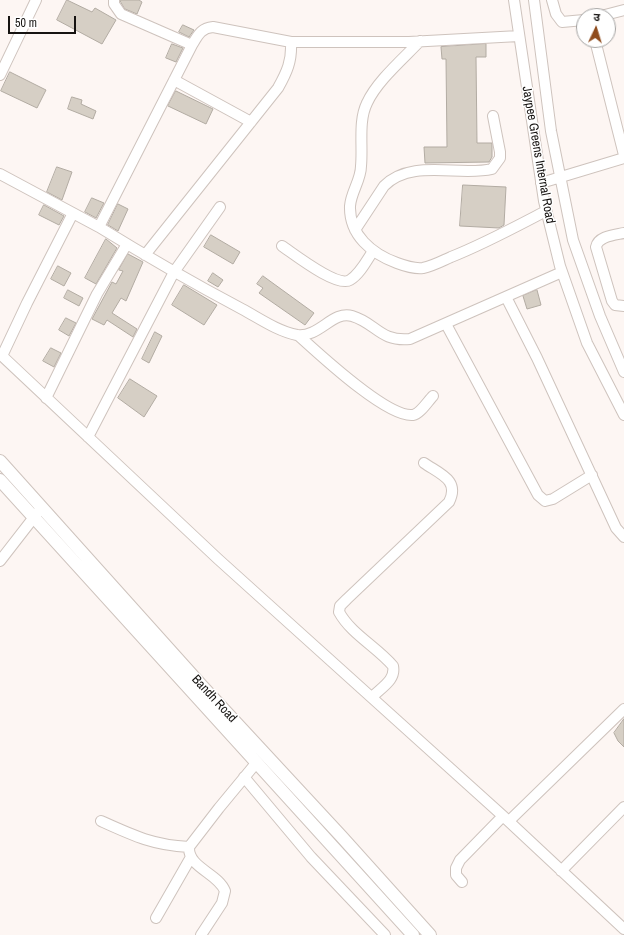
<!DOCTYPE html>
<meta charset="utf-8">
<style>
body{margin:0}
#map{position:relative;width:624px;height:935px;overflow:hidden;background:#fdf6f3;font-family:"Archivo Narrow","Noto Sans Devanagari",sans-serif}
canvas{display:block}
.north{position:absolute;left:576px;top:8px;width:40px;height:40px;box-sizing:border-box;background:#fff;border:1px solid #a2a1a0;border-radius:50%;rotate:4deg;font-size:11px;font-weight:700;line-height:16px;text-align:center;color:#161311}
.north::after{content:'';display:block;margin:auto;width:14px;height:18px;background:#8f4c1d;clip-path:polygon(50% 0,100% 100%,50% 72%,0 100%)}
.scale{position:absolute;left:8px;top:16px;width:68px;height:18px;box-sizing:border-box;border:2px solid #161311;border-top:0;padding-left:5px;font-size:12px;line-height:14px;white-space:nowrap;color:#161311;-webkit-text-stroke:3px #fff;paint-order:stroke}
</style>
<div id="map">
<canvas width="624" height="935"></canvas>
<div class="north">उ</div>
<div class="scale">50 m</div>
</div>
<script>
const g = document.querySelector('canvas').getContext('2d');
g.lineJoin = 'round';
function fillPath(path, color) {
  g.fillStyle = color;
  g.fill(path, 'evenodd');
}
function trace(path, color, width, dash) {
  g.strokeStyle = color;
  g.lineWidth = width;
  g.lineCap = dash ? 'butt' : 'round';
  g.setLineDash(dash || []);
  g.stroke(path);
}
function write(font, color, halo, rows, align = 'center') {
  g.font = font + ' "Archivo Narrow",sans-serif';
  g.lineWidth = 3;
  g.setLineDash([]);
  g.textBaseline = 'middle';
  g.strokeStyle = halo;
  g.fillStyle = color;
  for (const [text, x, y, turn = 0] of rows) {
    g.save();
    g.translate(x, y);
    g.rotate((+turn || 0) * Math.PI / 180);
    g.textAlign = isNaN(turn) ? turn : align;
    if (halo) g.strokeText(text, 0, 0);
    g.fillText(text, 0, 0);
    g.restore();
  }
}
const building = new Path2D(`
 M67,0L92,12L95,8L116,20L102,44L57,20Z
 M120,0H139L142,2L137,14L125,9Z
 M183,25L194,30L189,37L179,32Z
 M172,44L183,48L176,62L166,58Z
 M486,44V57H476L477,143H492V157L489,162L425,163L424,147H447L446,59H442L441,47Z
 M10,72L46,90L37,108L1,91Z
 M176,91L213,109L206,124L168,106Z
 M72,97L82,100L81,104L96,111L93,119L68,109Z
 M57,167L72,172L62,200L47,192Z
 M463,185L506,187L504,225L499,228L460,226Z
 M92,198L104,203L96,218L85,212Z
 M118,204L128,209L118,231L108,225Z
 M44,205L64,216L59,225L39,215Z
 M211,235L240,252L233,264L204,247Z
 M106,239L117,248L96,284L85,278Z
 M128,254L143,262L126,301L121,298L112,313L137,329L133,337L107,320L104,325L92,319L112,282L116,284L123,271L119,270Z
 M58,266L71,273L64,286L51,279Z
 M213,273L223,280L218,287L208,281Z
 M263,276L314,313L305,325L259,293L263,288L257,284Z
 M184,285L217,305L204,325L172,305Z
 M68,290L83,298L79,306L64,298Z
 M537,290L541,305L527,309L523,296Z
 M66,318L76,323L69,336L59,330Z
 M155,332L162,336L149,363L142,359Z
 M51,348L61,353L54,367L43,361Z
 M130,379L157,396L144,417L118,398Z
 M624,719V747L618,741L614,733Z`);
fillPath(building, '#d6cfc5');
trace(building, '#b2aba2', 1);
const minor = new Path2D(`
 M114,0V4L121,14L192,45
 M514,0L544,201L560,266L587,343L624,415
 M534,0L551,131L573,240L600,316L624,372
 M552,0L556,14L562,22L584,20
 M601,16L624,10
 M595,40L624,155
 M420,41C403,59 377,81 367,103C358,121 363,146 361,166C361,180 351,192 350,206C349,235 372,254 397,263C405,266 414,269 423,268C433,266 442,261 451,257C484,244 515,227 546,211
 M0,75L36,0
 M174,80L251,122
 M0,174L99,227L192,45C198,35 201,28 213,27L291,42H409L519,36
 M541,183L624,158
 M99,227C146,256 193,283 242,309C259,318 277,331 297,335C319,338 333,310 352,316C376,323 380,342 410,339L562,272
 M355,230L384,186C412,158 459,177 492,169L500,158V152L493,116
 M624,233C615,235 598,236 596,247L612,301L615,305L624,306
 M282,246C294,254 337,288 350,280C360,274 367,260 373,251
 M145,255L278,88C287,72 292,61 291,42
 M506,297L537,358L616,528L624,537
 M446,324L538,495L545,501L553,499L592,475
 M298,335C318,353 387,418 413,415C420,414 428,401 433,396
 M0,354L218,559L503,816L624,929
 M2,356L27,303L73,213
 M46,398L97,294L127,244
 M88,437L174,272L220,207
 M0,561L38,512
 M372,697C382,687 396,680 393,666C377,647 351,634 339,612L340,606L347,599L449,502C460,480 440,474 424,463
 M244,777L311,857L385,935
 M101,821C134,836 153,845 189,847
 M509,821L624,709
 M561,871L624,807
 M462,882L456,875V868L460,860L503,816
 M156,918L191,857
 M201,935L222,903L225,891C218,873 188,868 189,847L219,808L257,762`);
const major = new Path2D(`
 M0,461L201,685L341,836L430,935
 M0,480L413,935`);
trace(minor, '#cec3bd', 12);
trace(major, '#cec3bd', 14);
trace(minor, '#fff', 10);
trace(major, '#fff', 12);
write('13px', '#161311', '#fff', [
 ["Jaypee Greens Internal Road",538,155,80],
 ["Bandh Road",214,699,47]
]);
</script>
